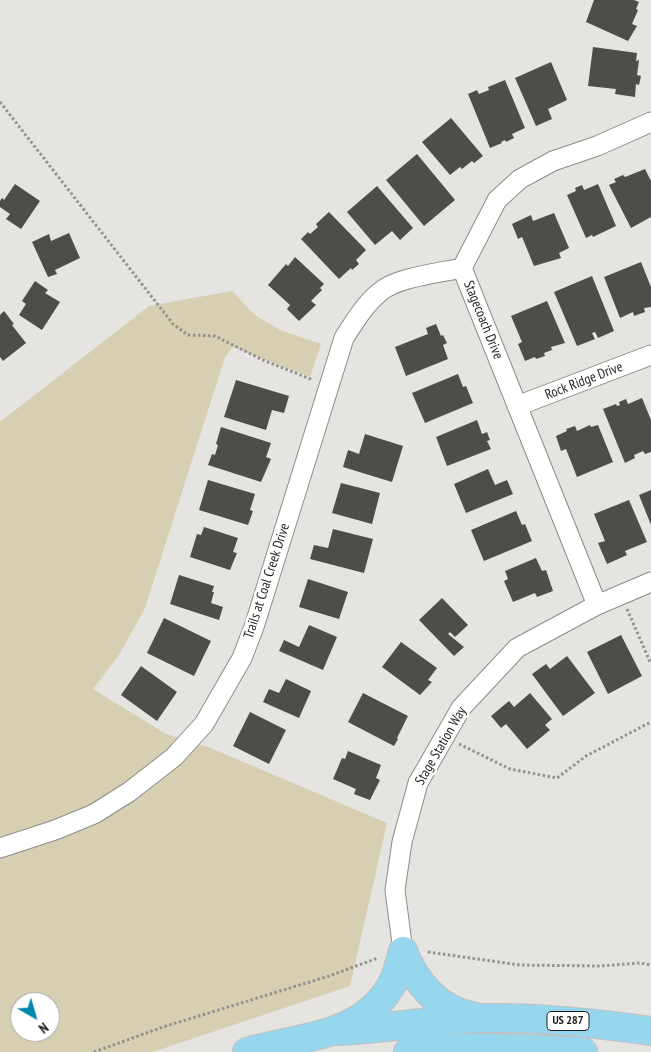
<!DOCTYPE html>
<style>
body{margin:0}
#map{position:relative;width:651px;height:1052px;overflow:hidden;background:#e5e4e0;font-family:"PT Sans Narrow",sans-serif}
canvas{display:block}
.north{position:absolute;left:10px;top:992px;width:50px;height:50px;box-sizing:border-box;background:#fff;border:1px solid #a5a5a5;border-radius:50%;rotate:142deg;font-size:14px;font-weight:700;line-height:20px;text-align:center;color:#1f1e1d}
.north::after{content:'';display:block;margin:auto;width:18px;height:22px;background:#0086a8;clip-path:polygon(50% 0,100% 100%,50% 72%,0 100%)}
</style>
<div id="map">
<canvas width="651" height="1052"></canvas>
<div class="north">N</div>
</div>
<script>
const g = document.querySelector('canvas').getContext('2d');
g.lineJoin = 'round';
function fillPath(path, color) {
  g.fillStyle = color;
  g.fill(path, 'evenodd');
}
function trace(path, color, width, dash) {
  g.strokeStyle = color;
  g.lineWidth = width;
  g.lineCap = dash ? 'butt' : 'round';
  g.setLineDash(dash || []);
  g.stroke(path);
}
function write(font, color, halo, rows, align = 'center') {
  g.font = font + ' "PT Sans Narrow",sans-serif';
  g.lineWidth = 5;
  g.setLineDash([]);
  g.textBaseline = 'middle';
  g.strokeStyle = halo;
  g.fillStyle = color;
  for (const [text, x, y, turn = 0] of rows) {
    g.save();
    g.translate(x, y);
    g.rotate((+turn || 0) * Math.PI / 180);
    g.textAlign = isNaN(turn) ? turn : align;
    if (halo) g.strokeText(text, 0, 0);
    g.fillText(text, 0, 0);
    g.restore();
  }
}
fillPath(new Path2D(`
 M232,291L256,316L282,331L321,344L310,377L233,347L225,357L145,608L119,655L93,689L166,734L208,747L387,823L350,986L153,1052H0V422L149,306ZM20,1002H50V1032H20Z`), '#d6cfb1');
fillPath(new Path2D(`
 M594,0H634L639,2L636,9L638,10L632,24L637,26L628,41L586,22Z
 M593,47L637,53L636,61L639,60L637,75L641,76L639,85L636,84L635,97L615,94L616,89L588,86Z
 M551,62L567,100L548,109L552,119L536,126L515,78Z
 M505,80L525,128L512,134L514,138L506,142L505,140L501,142L502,143L490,148L468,94L477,90L479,94L489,90L488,87Z
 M451,118L483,156L474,163L472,161L462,169L460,167L450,175L422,142Z
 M417,154L455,200L424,226L386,180Z
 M645,169L651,181V217L631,228L609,185L616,182L614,179L623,175L625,177Z
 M15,184L40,201L21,229L6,219L10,214L0,207V201L2,198L4,200Z
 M598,184L616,226L593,237L592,235L586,238L567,195L576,191L575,188L582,185L584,190Z
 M377,186L413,228L400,240L392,231L375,245L347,212Z
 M329,212L366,250L356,260L359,264L352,270L351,268L339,279L301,239L308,232L310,234L318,227L316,224Z
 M554,213L569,248L559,253L561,258L534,266L522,237L518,239L512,224L531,215L533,221Z
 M69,233L80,258L55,270L57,274L48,277L32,242L49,234L51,241Z
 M295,257L324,284L320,288L322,290L311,301L316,305L299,321L287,309L290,305L268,285L286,264L288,266Z
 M641,262L651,287V307L644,308L645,312L634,316L633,312L620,318L604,277Z
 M592,276L614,331L598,338L595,332L592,333L595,339L577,346L554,292Z
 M35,281L48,290L45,293L60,302L42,330L19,315L26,304L22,301Z
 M547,301L565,343L551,347L552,350L544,353L545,356L536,359L535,357L525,361L518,344L522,342L511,316Z
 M4,311L14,324L12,325L26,343L3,361L0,357V315Z
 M436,324L441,336L443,335L447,343L443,345L448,359L406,376L395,347L428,334L426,328Z
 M458,374L463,387L466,386L473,403L425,423L412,393Z
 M236,380L289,396L284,413L272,410L266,430L224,417Z
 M642,398L651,420V452L645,454L643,451L634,455L635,458L625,463L603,409L616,404L617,406L620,405L619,402L626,399L628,404Z
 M477,420L482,434L487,432L490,440L487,441L491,449L447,466L436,437Z
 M590,425L591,427L598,425L613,462L577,477L566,449L561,451L556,436L567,431L566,429L575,426L577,431Z
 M221,427L271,443L266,457L271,459L261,482L208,465L212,454L215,455L218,445L216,444Z
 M365,434L403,446L392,482L343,467L348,450L359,454Z
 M488,469L495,485L507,480L513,494L466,513L454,484Z
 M208,480L255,494L250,510L253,511L248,525L199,510Z
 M341,483L380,493L372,524L332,513Z
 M651,490V525L639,495Z
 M629,500L647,542L625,551L627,555L607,564L598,543L605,541L594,514Z
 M516,511L522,525L525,524L532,541L484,561L471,530Z
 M204,527L238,538L233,552L237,553L230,570L190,557L197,534L201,535Z
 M333,529L373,539L364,573L310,559L314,545L328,548Z
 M536,558L542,571L546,570L553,591L537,597L535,593L513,602L504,581L508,579L505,571Z
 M179,575L214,586L212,592H214L211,603L223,607L219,620L170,604Z
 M308,579L348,592L339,619L299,607Z
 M442,598L468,625L455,637L450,632L448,634L464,647L454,656L419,620Z
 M164,618L211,641L194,676L147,653Z
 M309,625L337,637L323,670L279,651L284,640L299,647Z
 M621,635L642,676L608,694L587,652Z
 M401,642L437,668L428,680L432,682L420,695L382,667Z
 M567,656L595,693L563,716L532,674L546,664L550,669Z
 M141,666L177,692L157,721L121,695Z
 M286,679L311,691L299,718L263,702L269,689L279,693Z
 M363,693L408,716L397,738L398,739L394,746L348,722Z
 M530,693L552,719L545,725L550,730L527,749L506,724L501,728L491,716L509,701L514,707Z
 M250,712L286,730L269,764L233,746Z
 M348,751L381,765L376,778L380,780L370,800L354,794L356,789L333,779L342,758L345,759Z`), '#4e4d4a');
const street = new Path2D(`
 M517,406L651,355
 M597,605L462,268L497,200L520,179L553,161L597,146L651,122
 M0,848L55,830L94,814L129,792L174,757L204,724L242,658L254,627L344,338C355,321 365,304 380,292C397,277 440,273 462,268
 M403,951L395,890L402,842L418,783L461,708L517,648L597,605L651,582`);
const primary = new Path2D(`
 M403,951C415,982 438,1010 472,1016
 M332,1031C383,1030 433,1019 484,1018C540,1017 596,1023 651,1031
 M247,1052C300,1036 366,1038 394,980C398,971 400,961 403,951
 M408,1052C466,1045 525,1048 583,1052`);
trace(street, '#8c8c88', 21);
trace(primary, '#c0c0c0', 30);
trace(new Path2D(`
 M0,102L173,324L188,335L215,336L263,360L313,380
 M627,609L651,664
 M459,744L510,769L557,778L586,756L651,722
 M428,952L520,965L600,966L640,963L651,965
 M94,1052L163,1027L329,976L378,958`), '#93928f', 3, [2.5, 2.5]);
trace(street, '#fff', 19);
trace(primary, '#96d7ee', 28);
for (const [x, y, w] of [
 [568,1021,42]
]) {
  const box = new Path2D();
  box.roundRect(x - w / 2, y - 9.5, w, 19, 4);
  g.fillStyle = '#fff';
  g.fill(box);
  trace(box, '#1f1e1d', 1);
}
write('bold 12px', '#1f1e1d', null, [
 ["US 287",568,1021]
]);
write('14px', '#1f1e1d', '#fff', [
 ["Stagecoach Drive",483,320,68],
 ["Rock Ridge Drive",584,381,-21],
 ["Trails at Coal Creek Drive",267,581,-72],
 ["Stage Station Way",441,746,-60]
]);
</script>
